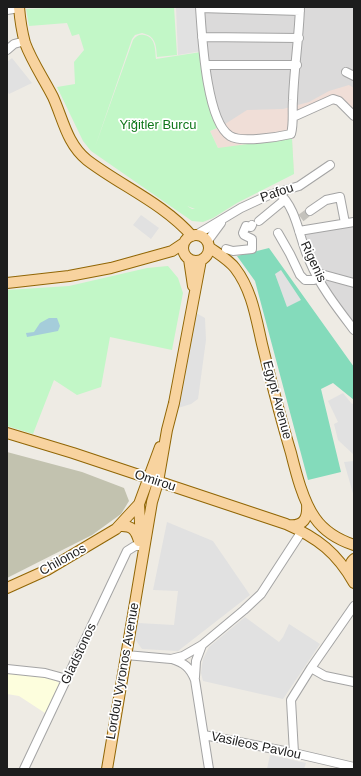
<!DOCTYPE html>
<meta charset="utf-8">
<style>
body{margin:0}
#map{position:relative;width:361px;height:776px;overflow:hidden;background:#eeebe4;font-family:Helvetica,sans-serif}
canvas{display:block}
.frame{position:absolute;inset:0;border:8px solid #1d1d1d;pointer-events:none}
</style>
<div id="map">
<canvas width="361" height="776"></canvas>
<div class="frame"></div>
</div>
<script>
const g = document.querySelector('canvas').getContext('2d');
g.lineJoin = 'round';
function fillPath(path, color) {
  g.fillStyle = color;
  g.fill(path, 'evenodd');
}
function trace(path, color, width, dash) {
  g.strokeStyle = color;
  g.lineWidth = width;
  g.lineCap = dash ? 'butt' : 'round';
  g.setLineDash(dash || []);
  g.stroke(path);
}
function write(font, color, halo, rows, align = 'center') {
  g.font = font + ' Helvetica,sans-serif';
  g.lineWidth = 3.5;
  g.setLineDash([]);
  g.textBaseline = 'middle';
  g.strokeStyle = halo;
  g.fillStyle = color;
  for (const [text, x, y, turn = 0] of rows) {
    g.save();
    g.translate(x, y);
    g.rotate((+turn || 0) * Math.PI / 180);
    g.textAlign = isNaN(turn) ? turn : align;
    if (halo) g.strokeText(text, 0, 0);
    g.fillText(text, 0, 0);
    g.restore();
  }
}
fillPath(new Path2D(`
 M201,7H354V122L337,105L331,104L298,119L292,138L222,127L215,108Z
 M354,221V331L311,259L301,229Z`), '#dbdada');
fillPath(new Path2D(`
 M8,673L45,675L61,684L45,713L19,696L7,694V676Z`), '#fdfedd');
fillPath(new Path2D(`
 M349,85L354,88V122L337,105L331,104L298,119L292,138L294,174L218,148L210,131L222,126L247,110L283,109L309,102L329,91Z`), '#f0ded7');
fillPath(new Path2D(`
 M7,452L82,472L124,488L129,501L121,514L92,535L7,578Z`), '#c2c2af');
fillPath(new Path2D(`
 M76,7H174L177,55L157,57C156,45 156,36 142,33L135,35L132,39L95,147L187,206L192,209H195L187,206L95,147L133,40C136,36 139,34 144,35C156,37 155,50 156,59L201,52L222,126L210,131L218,148L292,138L294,174L237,203L213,218L203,222L192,221L91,151L83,141L57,87L75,84L74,62L84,50L79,34L72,36L67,23L29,26L26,9Z
 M168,266L178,278L183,293L172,350L110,337L101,387L77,395L54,380L33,434L7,426V290L69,286L147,268Z`), '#c2f7c7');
fillPath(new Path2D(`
 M269,248L354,367V400L333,383L321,389L341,472L308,480L255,281L237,256Z`), '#84dbbb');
fillPath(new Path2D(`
 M176,7H198L202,51L178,55Z
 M12,58L32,83L9,94L7,91V62Z
 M141,215L159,228L151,239L133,225Z
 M281,270L301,300L287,307L275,274Z
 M196,313L205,318L206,340L198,399L191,404L178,408Z
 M343,393L352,404L354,403V455L338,440L334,424L338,422L328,401Z
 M354,461V497L344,462Z
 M167,522L213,541L250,595L178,651L142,649L135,639L138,623L174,625L178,591L153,590Z
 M245,617L279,642L283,637L289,624L320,644L283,699L203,681L201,673L202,665L203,659L209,647Z
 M270,755L306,763L304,769H267Z`), '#e1e1e1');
fillPath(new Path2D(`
 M49,318H57L60,326L58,331L27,337L26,333L34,332L40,323Z`), '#a5cdda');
trace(new Path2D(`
 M301,218L310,211`), '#c4c2bc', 8, [8, 4]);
const minor = new Path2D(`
 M200,7C202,35 206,121 230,136C241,143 278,137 291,134C294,123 292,112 293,100C294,69 299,38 300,7
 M200,8L300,11
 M7,10L19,8
 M202,37L299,38
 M7,50L14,44L25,41
 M206,65H297
 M346,72L354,76
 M293,117L333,99L339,101L354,116
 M278,192C298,209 299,240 310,262C320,286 338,309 354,330
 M310,211L326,200L340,197L345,223
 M259,221L282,202
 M299,231L354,222
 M278,233L290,254L300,275L305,280H314L318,278
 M196,235L241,208L269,195L299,186L330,165
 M207,242L221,223
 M226,249L233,251L252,249V239L244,235L243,233L246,226L251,227L252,225
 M316,275L321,274L354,283
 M126,655L171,659L183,656L202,645L244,610L261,594L302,531
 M172,659C184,663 190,667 195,680L209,769
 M311,668L325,676L354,682
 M7,669L45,673L67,679
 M195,677L196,661L202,645
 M204,735L294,753L354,767
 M294,753L291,700L311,668L354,606
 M24,769L127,551L135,546H140`);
const major = new Path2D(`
 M19,7C20,19 22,32 25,43C32,62 44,79 53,97C63,119 67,144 87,160C121,186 163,203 192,236
 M183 248a13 13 0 1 1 26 0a13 13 0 1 1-26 0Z
 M209,247C217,253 229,260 235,268C252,290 256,318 262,344C271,381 280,416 291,453C296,473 303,501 315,518C324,531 339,540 354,545
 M189,259L193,286
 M7,283L69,276L111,268L172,251L184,243
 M7,433L73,453L286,524C318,538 337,553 354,583
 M288,525C304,527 308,518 307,504
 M122,526C133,526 136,531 139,541
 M141,541L139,504L160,447
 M352,576C351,570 348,564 354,559
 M7,588L47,570L116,529L139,504
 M107,769L152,502L158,482L167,430L174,403L201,260`);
trace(minor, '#a4a4a4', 10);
trace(major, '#916605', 12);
trace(minor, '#fff', 8);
trace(major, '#f8d39f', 10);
write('13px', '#0f771a', '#fff', [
 ["Yiğitler Burcu",158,125]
]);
write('13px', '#1d1d1d', '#fff', [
 ["Pafou",277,193,-19],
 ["Rigenis",313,262,65],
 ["Egypt Avenue",277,400,75],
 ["Omirou",155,481,18],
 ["Chilonos",63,560,-29],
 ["Gladstonos",79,654,-65],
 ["Lordou Vyronos Avenue",123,671,-80],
 ["Vasileos Pavlou",256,746,12]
]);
</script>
